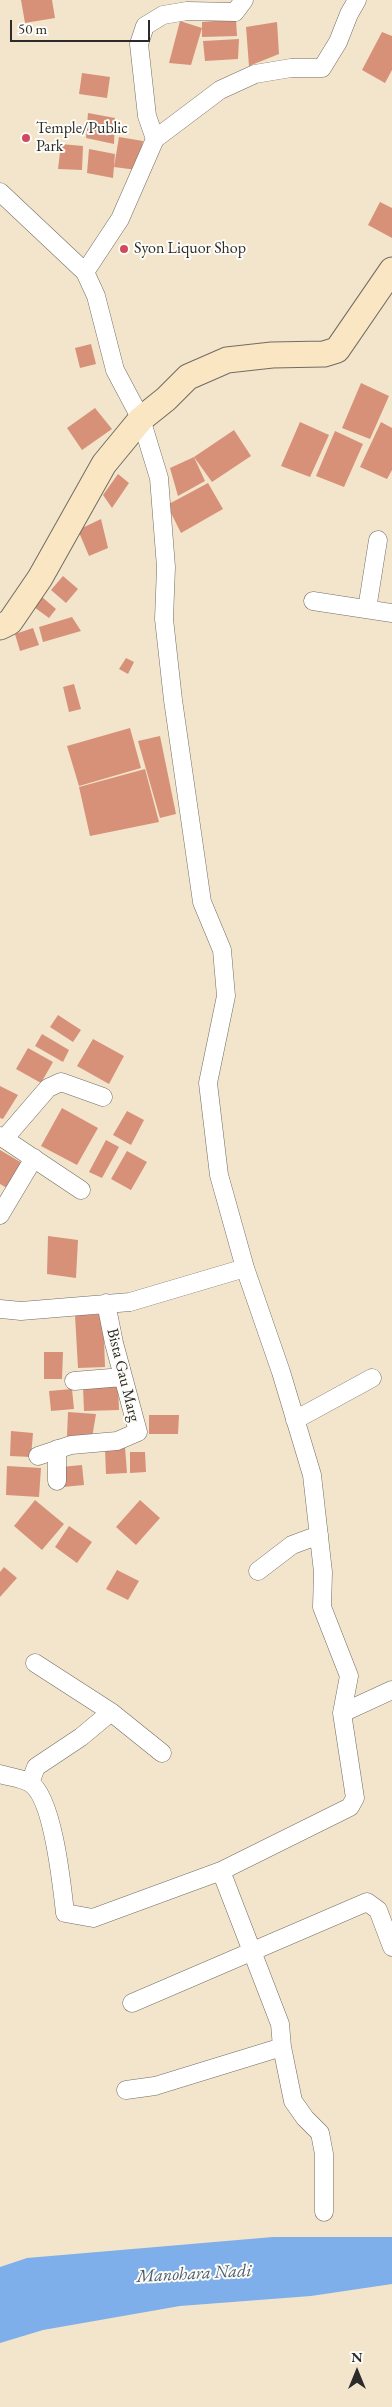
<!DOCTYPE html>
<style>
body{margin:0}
#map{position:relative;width:392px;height:2407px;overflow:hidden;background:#f2e5cb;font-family:"EB Garamond",serif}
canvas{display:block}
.north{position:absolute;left:332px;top:2347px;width:50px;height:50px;-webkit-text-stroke:4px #fdfcf7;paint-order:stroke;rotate:0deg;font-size:14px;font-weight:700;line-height:20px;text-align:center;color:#2b2b2b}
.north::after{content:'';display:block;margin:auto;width:18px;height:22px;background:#2b2b2b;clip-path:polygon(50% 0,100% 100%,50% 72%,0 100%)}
.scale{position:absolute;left:10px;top:20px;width:140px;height:22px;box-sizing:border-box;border:2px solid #2b2b2b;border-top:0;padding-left:6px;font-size:15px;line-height:18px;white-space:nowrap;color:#2b2b2b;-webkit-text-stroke:4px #fdfcf7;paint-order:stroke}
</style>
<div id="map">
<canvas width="392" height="2407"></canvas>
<div class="north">N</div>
<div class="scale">50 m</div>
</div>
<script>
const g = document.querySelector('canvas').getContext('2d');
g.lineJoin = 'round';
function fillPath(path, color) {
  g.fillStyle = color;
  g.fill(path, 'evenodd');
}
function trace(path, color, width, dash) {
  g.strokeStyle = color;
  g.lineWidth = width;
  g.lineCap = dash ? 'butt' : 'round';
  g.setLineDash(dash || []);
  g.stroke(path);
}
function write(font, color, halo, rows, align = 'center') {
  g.font = font + ' "EB Garamond",serif';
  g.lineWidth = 4;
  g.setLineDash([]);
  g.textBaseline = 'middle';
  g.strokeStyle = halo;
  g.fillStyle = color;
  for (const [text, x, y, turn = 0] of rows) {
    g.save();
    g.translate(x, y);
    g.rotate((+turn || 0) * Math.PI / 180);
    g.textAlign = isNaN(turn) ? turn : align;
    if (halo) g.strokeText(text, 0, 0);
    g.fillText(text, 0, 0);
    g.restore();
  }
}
fillPath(new Path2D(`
 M273,2237H392V2284L311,2296L180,2306L43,2330L0,2343V2267L27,2258Z`), '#7eafea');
fillPath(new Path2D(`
 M21,0H52L55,18L25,23Z
 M236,19L237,36L202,37V22Z
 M180,21L202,28L191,65L169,63Z
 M277,22L279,54L249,66L246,27Z
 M382,32L392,36V70L385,83L362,70Z
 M239,39L238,59L205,61L203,41Z
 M82,73L110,77L107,98L79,94Z
 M88,113L115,118L114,144L86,138Z
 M119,137L143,141L137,170L114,167Z
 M61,144L83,146L82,170L58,169Z
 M89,149L115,154L113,178L87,173Z
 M380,202L392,208V238L368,225Z
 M91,344L96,364L80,368L75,348Z
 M361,383L389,396L370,439L342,428Z
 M95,408L112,429L82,450L67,428Z
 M300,422L329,435L310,477L281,466Z
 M381,422L392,428V470L387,479L360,467Z
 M234,430L251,456L212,482L194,457Z
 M335,431L363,444L344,487L316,476Z
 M194,457L205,481L178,496L170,468Z
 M118,474L129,483L112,508L103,495Z
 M208,483L223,509L181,533L167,505Z
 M101,519L108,548L89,556L78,530Z
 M63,576L78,589L66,603L51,590Z
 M42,597L56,609L49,618L34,607Z
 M72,617L81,631L43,642L39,627Z
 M33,628L39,645L20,651L15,634Z
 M126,658L134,662L128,674L119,669Z
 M74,684L81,709L69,712L63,687Z
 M130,728L141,768L79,786L67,746Z
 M160,736L176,814L160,818L138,741Z
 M145,769L159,822L90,836L79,787Z
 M58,1015L81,1030L73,1042L50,1027Z
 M42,1034L69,1050L63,1062L35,1046Z
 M93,1039L124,1056L109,1084L77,1066Z
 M28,1048L53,1062L41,1083L16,1069Z
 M0,1086L18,1095L3,1119L0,1118Z
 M62,1108L98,1128L77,1165L41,1146Z
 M127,1111L144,1120L131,1145L113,1135Z
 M106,1140L119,1147L102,1178L89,1172Z
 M0,1150L22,1163L7,1188L0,1184Z
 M127,1151L147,1162L131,1190L111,1179Z
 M48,1236L78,1240L76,1278L47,1274Z
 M103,1314L105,1367L78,1368L75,1315Z
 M44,1352H63L62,1379H44Z
 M118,1386L119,1410L84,1411L83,1387Z
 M72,1389L74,1409L51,1411L49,1391Z
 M68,1412L96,1414L92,1438L67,1436Z
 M149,1415H179L178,1434H149Z
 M11,1431L33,1433L31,1457L10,1456Z
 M125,1447L127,1473L106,1474L105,1448Z
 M130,1452H145L146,1472L130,1473Z
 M82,1465L84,1485L63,1487L61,1467Z
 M7,1466L41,1468L39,1497L6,1495Z
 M35,1500L64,1524L42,1550L14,1526Z
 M140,1500L160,1518L136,1545L116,1527Z
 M69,1526L92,1542L77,1563L55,1547Z
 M4,1567L17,1578L0,1597V1572Z
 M117,1570L139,1581L128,1600L106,1589Z`), '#d79179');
const street = new Path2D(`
 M155,139L147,116L139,44L145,26L163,15L187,11L235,12L244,0
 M0,192L85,272L96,296L115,370L141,419L159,478L166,567L164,619L173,700L202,902L222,950L226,996L208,1083L219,1175L245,1268L281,1372L312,1475L323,1572L322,1607L349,1676L342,1713L355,1798L350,1807L221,1871L93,1918L65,1913C62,1886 53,1797 30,1783C22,1778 9,1777 0,1774
 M85,272L120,219L155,139L220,90L255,74L291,68H322L338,42L349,14L357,0
 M313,601L392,613
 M367,609L378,540
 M0,1136L81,1190
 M4,1139L48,1088L61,1082L103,1097
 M0,1215L34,1158
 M0,1309L21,1311L130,1302L245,1268
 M74,1381L123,1377
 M295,1420L372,1378
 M57,1449V1481
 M38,1456L71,1445L117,1441L138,1432L114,1343L106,1303
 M258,1571L292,1545L319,1535
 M35,1663L111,1712L162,1753
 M342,1713L392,1690
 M30,1783L36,1767L81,1737L111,1712
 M132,2003L367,1902L378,1910L392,1947
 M282,2047L293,2101L305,2118L320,2133L324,2154V2212
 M126,2090L155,2086L282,2047L280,2024L221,1871`);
const secondary = new Path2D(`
 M0,627L10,622L40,578L104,464L141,419L166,399L188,377L227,360L272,355L324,354L337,350L392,270`);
trace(street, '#716c63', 19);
trace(secondary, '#716c63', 27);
trace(street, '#fff', 18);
trace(secondary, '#fbe6c4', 25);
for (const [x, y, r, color] of [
 [26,138,5,"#d1495b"],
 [124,249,5,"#d1495b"]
]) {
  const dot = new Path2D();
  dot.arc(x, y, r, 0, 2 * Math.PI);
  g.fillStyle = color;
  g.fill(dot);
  trace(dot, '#fdfcf7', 2);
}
write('16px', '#2b2b2b', '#fdfcf7', [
 ["Temple/Public",36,129],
 ["Park",36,147],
 ["Syon Liquor Shop",134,249]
], 'left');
write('16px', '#2b2b2b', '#fdfcf7', [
 ["Bista Gau Marg",123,1375,76]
]);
write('italic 18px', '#48596e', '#fdfcf7', [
 ["Manohara Nadi",194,2274,-3]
]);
</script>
